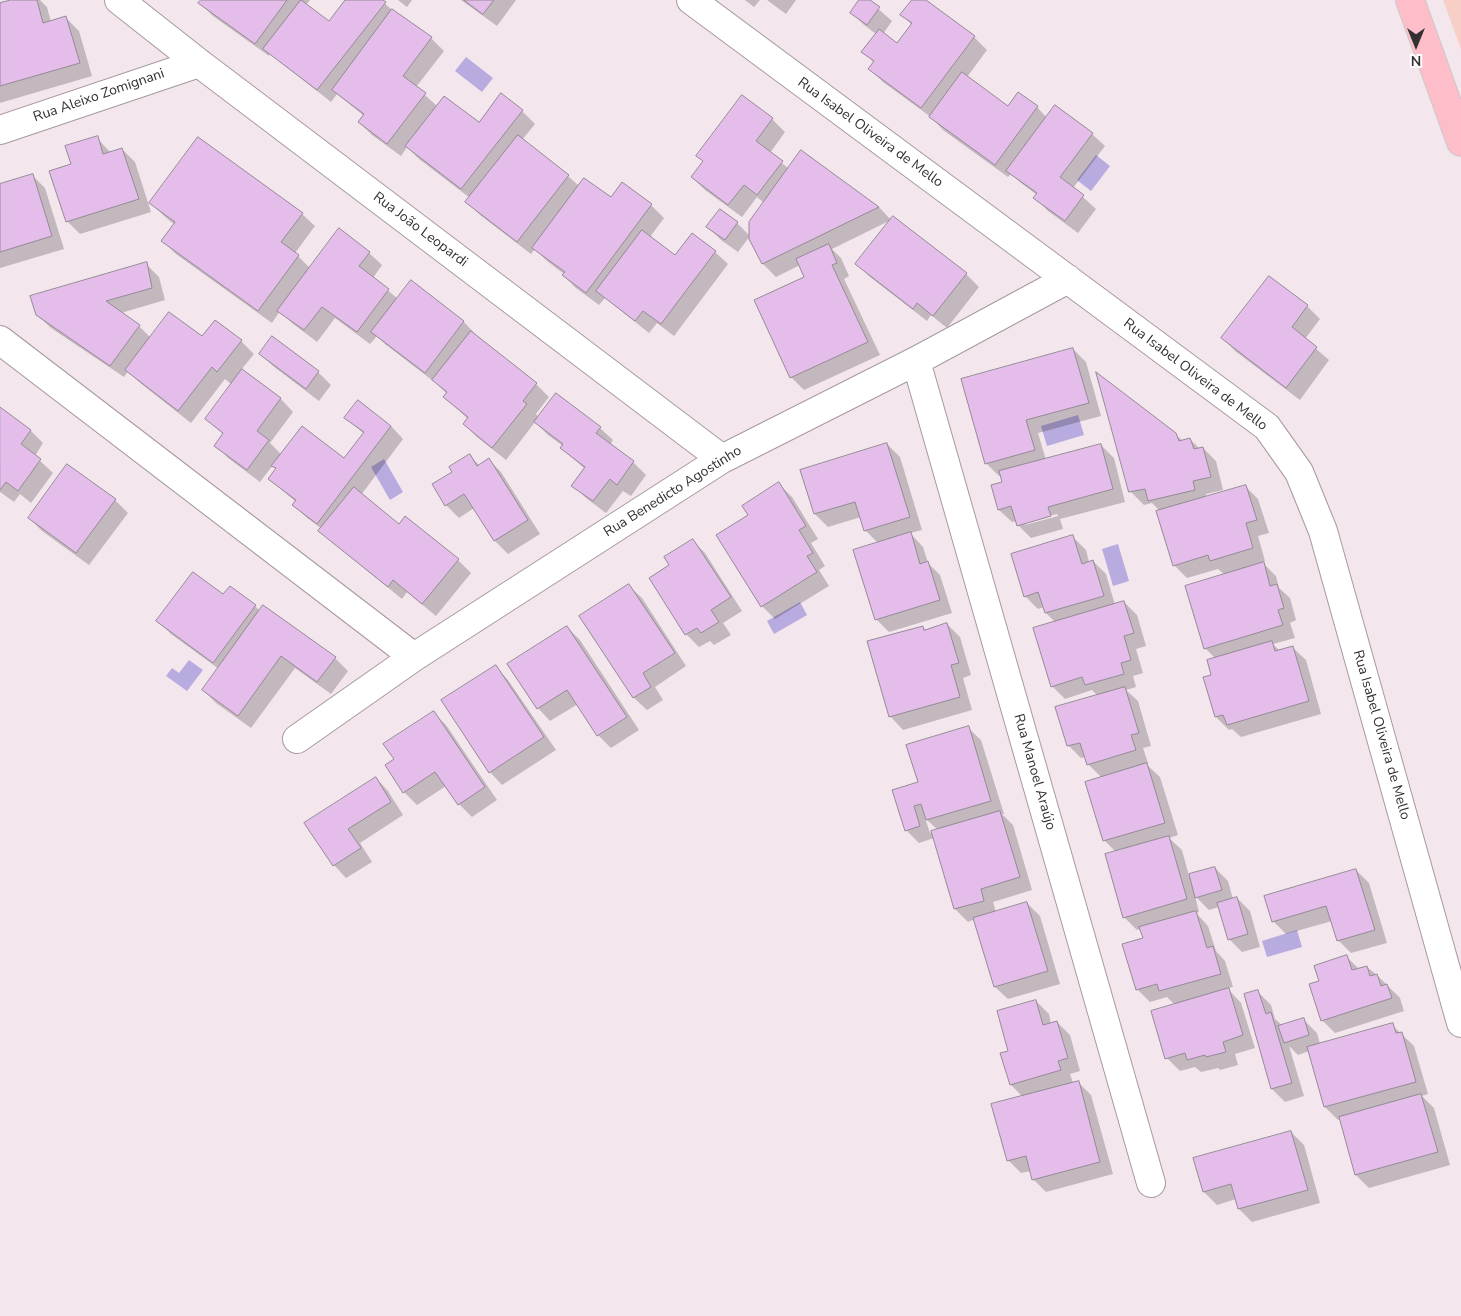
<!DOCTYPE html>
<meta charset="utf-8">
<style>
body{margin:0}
#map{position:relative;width:1461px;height:1316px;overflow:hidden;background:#f4e6ed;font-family:"Nunito Sans",sans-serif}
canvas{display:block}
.north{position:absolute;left:1391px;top:20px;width:50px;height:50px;-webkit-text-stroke:4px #fff;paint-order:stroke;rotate:180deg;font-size:14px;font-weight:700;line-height:20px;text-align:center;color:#342f32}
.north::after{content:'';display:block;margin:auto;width:18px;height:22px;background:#342f32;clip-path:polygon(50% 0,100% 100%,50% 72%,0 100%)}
</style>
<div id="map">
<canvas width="1461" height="1316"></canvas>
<div class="north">N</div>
</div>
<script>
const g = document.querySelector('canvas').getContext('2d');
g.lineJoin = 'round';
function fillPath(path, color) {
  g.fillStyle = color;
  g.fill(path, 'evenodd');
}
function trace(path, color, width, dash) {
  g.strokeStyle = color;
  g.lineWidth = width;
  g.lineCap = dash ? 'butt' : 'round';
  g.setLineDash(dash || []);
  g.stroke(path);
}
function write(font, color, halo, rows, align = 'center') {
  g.font = font + ' "Nunito Sans",sans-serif';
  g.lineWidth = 5;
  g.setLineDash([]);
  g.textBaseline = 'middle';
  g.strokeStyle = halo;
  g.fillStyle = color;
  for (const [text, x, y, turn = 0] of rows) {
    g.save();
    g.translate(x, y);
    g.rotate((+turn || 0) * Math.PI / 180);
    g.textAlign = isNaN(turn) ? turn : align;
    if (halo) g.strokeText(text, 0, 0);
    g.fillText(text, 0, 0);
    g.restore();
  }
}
fillPath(new Path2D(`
 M1443,0H1461V49Z`), '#f7cfc6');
fillPath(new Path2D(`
 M466,57L493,78L482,92L455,71Z
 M1096,155L1110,166L1091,191L1077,180Z
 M1078,415L1084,435L1047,446L1041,426Z
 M384,459L403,492L390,500L371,467Z
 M1118,544L1129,581L1113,586L1102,549Z
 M800,602L807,615L774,634L767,621Z
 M189,660L203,670L187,691L166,676L172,668L179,673Z
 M1297,930L1302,947L1267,957L1262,941Z`), '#b8abdf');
fillPath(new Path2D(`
 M16,0H40L47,7L51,22L66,18L79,31L92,76L0,103V5Z
 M202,0H310L306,5L329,23L347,0H381L393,11L431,38L444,51L416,87L437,106L479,124L522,111L535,124L522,140L568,176L579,186L611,199L651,205L664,218L650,237L675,256L715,252L728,264L674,336L657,323L649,333L605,298L599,305L576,288L563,275L564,274L547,261L535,249L531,254L480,215L467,202L470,198L419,159L407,147L401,156L372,135L359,122L364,116L337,94L331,102L270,54L269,56L213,16L200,3Z
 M398,0H412L407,7Z
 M461,0H516L497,26Z
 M745,0H760L754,7Z
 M767,0H796L786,14Z
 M860,0H868L892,21L883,34L897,45L912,25L902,15L913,0H924L974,37L987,50L967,77L1008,108L1019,94L1037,107L1047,118L1092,134L1105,146L1073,188L1096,209L1078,233L1048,211L1035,198L1037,195L1021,183L1011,174L1008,177L943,130L931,117L883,82L870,69L874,63L863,51L876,34L864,25L851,12Z
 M772,119L785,132L770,153L789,169L801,152L879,207L891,220L832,249L841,258L849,276L844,279L880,355L804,390L791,377L805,277L800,265L776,277L763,264L751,239L764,203L757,197L742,217L705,190L692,177L704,162L698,156Z
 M97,138L111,153L122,149L135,162L151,212L80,234L67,221L72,165Z
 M32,175L45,188L64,249L0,268V185Z
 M151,203L302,214L315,226L295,253L310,268L369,253L382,265L373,278L398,299L411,282L464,322L476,335L475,336L536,384L549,397L536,414L539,418L600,428L613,440L610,445L633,462L646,475L631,496L623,491L606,513L586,498L573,485L585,469L561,448L563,446L548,435L535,422L506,460L477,437L464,424L468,419L444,397L447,394L437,384L385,344L377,336L370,344L335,318L317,342L292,323L280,311L272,323L176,254L163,241L175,225L164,216Z
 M737,223L750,236L738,252L721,240L708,227Z
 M146,264L159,277L165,300L121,313L139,326L151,338H202L241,341L254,354L241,370L281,399L293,412L270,443L281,454L345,460L364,434L346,418L391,426L403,439L361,495L399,525L405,518L458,560L471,573L436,616L407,592L402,599L333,543L320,531L322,529L306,517L293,504L296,502L269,479L277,469L273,465L260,482L228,458L216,445L224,435L206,419L232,385L225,379L191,423L139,382L128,371L124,377L51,328L37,315Z
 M857,264L966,274L979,287L947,328L931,315L927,321L870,277Z
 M1269,278L1307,306L1320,319L1305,339L1329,360L1300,400L1235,351L1223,338Z
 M1073,349L1086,362L1101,416L1038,433L1046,460L1101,445L1114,458L1125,502L1060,519L1063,529L1031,538L1018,525L1017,521L1012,522L999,510L1004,483L1002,476H999L986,463ZM1057,514L1058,516L1025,525V522Z
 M260,354L318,372L331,385L319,401L273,366Z
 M0,409L31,431L43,443L35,456L53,473L31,503L20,494L14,502L0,492Z
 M1175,434L1183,441L1190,439L1200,449L1203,448L1216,461L1223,490L1206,494V498L1245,486L1258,499L1269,533L1258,536L1265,561L1262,562L1276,576L1279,588L1290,598L1296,620L1290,623L1295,638L1273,644L1280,651L1293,648L1306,660L1321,714L1241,737L1232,729L1229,730L1216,717L1213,676L1216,659L1205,648L1225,575L1218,569L1187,578L1174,565L1160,511L1152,503L1144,505L1131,492Z
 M887,444L900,457L922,530L910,533L923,547L928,563L940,575L952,613L889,632L876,619L878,543L865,530L861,517L828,527L815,514Z
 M469,455L479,465L488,459L501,472L540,534L508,554L495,541L474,508L459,518L446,505L453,472Z
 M779,484L792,497L818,539L811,543L825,566L819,570L829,586L775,619L762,606L718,536L750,516Z
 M115,500L128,513L89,565L42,531L29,518Z
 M1073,537L1086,550L1089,562L1093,561L1106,574L1115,605L1124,602L1137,615L1146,646L1136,649L1143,673L1133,676L1136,687L1126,690L1138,701L1151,746L1143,748L1148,763L1146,764L1160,777L1178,835L1169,838L1182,850L1189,876L1215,868L1228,881L1233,899L1237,898L1250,911L1260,947L1242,952L1229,939L1219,907L1209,910L1195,896L1199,912L1196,913L1208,926L1216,951L1225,961L1233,987L1227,988L1241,1003L1255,1048L1235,1054L1238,1065L1220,1070L1218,1068L1201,1072L1195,1067L1180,1071L1167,1058L1175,1005L1167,997L1150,1002L1137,989L1144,939L1141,929L1137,930L1124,917L1116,852L1104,840L1102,778L1088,764L1086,757L1081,758L1068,745L1098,696L1092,690L1065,699L1052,686L1056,623L1046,613L1044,607L1038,609L1025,596Z
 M692,540L705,553L742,611L723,623L731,635L714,645L710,641L699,647L686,634L671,565Z
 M629,586L642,598L686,666L655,687L663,700L647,710L634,698L581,617Z
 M223,596L255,606L260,611L335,658L348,671L331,694L295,668L251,728L216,703L203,690L219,669L171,634L158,621Z
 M947,624L960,637L971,675L963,678L972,710L903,730L891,717L869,642L922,627L926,630Z
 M567,627L580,640L639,730L611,748L598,735L578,704L550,721L538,708Z
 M496,667L508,680L556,750L502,785L490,772Z
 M433,712L446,725L497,800L472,817L459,804L446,786L417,805L404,792L396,760Z
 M968,728L981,740L1004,814H1002L1013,825L1032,890L993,902L996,912L1027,903L1040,916L1060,984L1008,999L995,987L975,919L968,922L955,909L934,838L919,843L906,830L919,783ZM925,818L938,830L930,833Z
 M376,778L388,791L403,815L360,843L372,862L346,878L334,865L306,823Z
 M1356,870L1369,883L1387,943L1351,953L1338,940L1332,921L1286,934L1273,921Z
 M1347,957L1359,969L1367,967L1377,975L1400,998L1404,1011L1335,1033L1322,1020L1321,981Z
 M1258,992L1271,1005L1275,1019L1283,1026L1304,1020L1317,1033L1320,1044L1392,1025L1414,1046L1428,1094L1422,1096L1434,1108L1450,1165L1369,1188L1356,1175L1340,1119L1338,1120L1325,1107L1309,1051L1298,1055L1289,1046L1304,1096L1285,1102L1272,1089Z
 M1036,1001L1049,1014L1051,1024L1057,1022L1070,1035L1080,1071L1070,1074L1073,1083L1078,1082L1091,1095L1113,1174L1046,1192L1033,1179L1031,1171L1021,1173L1008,1160L1023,1097L1011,1085L1010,1052Z
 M1291,1132L1304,1145L1320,1203L1252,1222L1239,1209L1236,1199L1217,1205L1204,1192L1195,1159Z`), '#0003');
const building = new Path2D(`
 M11,0H37L43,23L66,16L80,63L0,86V3Z
 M201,0H287L255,44L198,3Z
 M301,0L329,21L345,0H383L386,2L317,90L263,49Z
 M464,0H494L483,14Z
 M859,0H870L880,7L867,25L850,13Z
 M912,0H926L975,36L921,108L868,69L874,61L861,52L879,29L897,43L912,23L900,15Z
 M392,9L432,37L403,76L426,93L387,144L358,122L364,114L332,90Z
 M962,72L1008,106L1018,92L1038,106L995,165L929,117Z
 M501,93L523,110L461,189L405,146L444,96L479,122Z
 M742,95L773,118L756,141L783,161L757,195L744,185L728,205L691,177L703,161L696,156Z
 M1055,105L1093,133L1060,177L1084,195L1065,221L1033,198L1037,193L1006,171Z
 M518,135L569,175L517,242L465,202Z
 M98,136L103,154L122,148L139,199L66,222L49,171L71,164L65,146Z
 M198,137L303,213L281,242L299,255L258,311L161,241L175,222L149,203Z
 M801,150L879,207L762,264L749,239V222Z
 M33,174L52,236L0,252V184Z
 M584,178L611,197L622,182L652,204L586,293L562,275L565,272L532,248Z
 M720,209L738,222L725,240L706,227Z
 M893,216L967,273L933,316L917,303L913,309L855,264Z
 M339,228L370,252L359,266L389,289L357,332L322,307L304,330L277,311Z
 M642,230L675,255L692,233L716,251L661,324L643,311L635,321L596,291Z
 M829,244L837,263L832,265L868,342L790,378L754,300L804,277L796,259Z
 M147,262L152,288L106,301L140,325L110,366L36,315L30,296Z
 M1269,276L1308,305L1292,327L1317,347L1286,388L1221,338Z
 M411,280L464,321L425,373L371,332Z
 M169,312L202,336L215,320L242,340L217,372L212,367L178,411L125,370Z
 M471,331L537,383L523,401L527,404L492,448L463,424L468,417L443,397L447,392L432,380Z
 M272,336L319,371L306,389L259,354Z
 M1073,348L1089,403L1026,420L1035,450L985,464L961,379Z
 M242,369L281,398L257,431L269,440L247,470L214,446L223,433L205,419Z
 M1096,372L1176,433L1179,441L1190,438L1194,449L1203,447L1211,477L1193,481L1195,490L1148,501L1145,489L1129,492Z
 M556,393L601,427L596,433L634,461L617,485L610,479L593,501L571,486L585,467L560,448L563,444L534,422Z
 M358,400L391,426L317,524L292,505L296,500L268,479L276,468L271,466L302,426L344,458L364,432L344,418Z
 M0,407L31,430L21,444L41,459L18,491L6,482L0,490Z
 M887,443L910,517L864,531L855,502L814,514L800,470Z
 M1101,444L1113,489L1048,507L1051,516L1017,526L1011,506L998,510L991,485L1002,482L999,471Z
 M470,454L477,466L489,458L528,520L494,541L464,494L445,506L432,484L452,472L449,467Z
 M67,464L116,499L76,553L28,518Z
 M779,482L806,526L799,530L813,553L807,556L817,572L761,607L716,535L748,515L742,506Z
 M1246,485L1257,520L1246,523L1253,548L1210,561L1208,555L1173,566L1156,511Z
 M354,487L399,524L405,516L459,559L422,604L393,580L388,587L318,531Z
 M911,532L920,564L928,561L940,600L875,620L853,550Z
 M1073,535L1082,564L1093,560L1104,596L1045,613L1038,592L1024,597L1011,554Z
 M693,539L731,597L711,610L719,622L701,633L697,628L685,635L649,578L669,565L664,557Z
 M1264,562L1270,586L1277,584L1284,608L1278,610L1283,625L1204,649L1185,586Z
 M193,572L223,594L230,586L256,605L213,663L156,621Z
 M629,584L675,653L643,673L651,687L633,698L579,616Z
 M1124,601L1134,633L1124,636L1131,660L1121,663L1124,674L1085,685L1082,677L1051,687L1033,628Z
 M263,605L336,657L317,682L281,656L238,716L202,690Z
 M947,623L959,663L951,665L960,697L889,717L867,641L923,626L924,630Z
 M567,626L627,717L597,736L567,690L537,709L507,664Z
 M1272,641L1275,651L1293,646L1309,701L1227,725L1223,715L1215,717L1203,677L1211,675L1207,660Z
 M496,665L544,737L489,773L441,700Z
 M1125,687L1139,733L1131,735L1136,750L1087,765L1080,743L1067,746L1055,707Z
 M434,711L485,787L458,805L435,772L403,793L385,765L394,759L383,744Z
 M969,726L991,801L926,820L921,804L914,806L920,826L905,831L892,790L918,782L906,745Z
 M1147,763L1165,823L1103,841L1085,782Z
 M376,777L391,802L348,829L361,848L333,866L304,823Z
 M1000,811L1020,877L981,889L984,901L954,909L931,831Z
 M1169,836L1187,899L1123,918L1105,854Z
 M1215,867L1222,890L1195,898L1189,874Z
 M1356,869L1375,930L1337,941L1326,906L1272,922L1264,896Z
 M1237,897L1248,934L1228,940L1217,903Z
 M1027,902L1048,971L994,987L973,918Z
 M1196,911L1207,948L1213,946L1221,974L1159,991L1157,984L1136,990L1122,944L1143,938L1139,927Z
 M1347,955L1352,970L1367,966L1370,976L1377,974L1381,986L1387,984L1392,998L1321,1021L1309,984L1319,981L1314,966Z
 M1229,988L1243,1035L1223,1042L1226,1052L1206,1057L1205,1055L1187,1060L1185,1053L1165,1059L1151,1011Z
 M1258,990L1266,1014L1271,1012L1292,1083L1271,1089L1244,994Z
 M1036,1000L1043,1025L1057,1021L1068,1058L1058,1061L1061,1070L1010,1085L1000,1053L1008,1051L997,1011Z
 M1304,1018L1309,1035L1284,1043L1278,1026Z
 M1393,1023L1396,1033L1402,1032L1416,1082L1324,1107L1307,1047Z
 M1079,1081L1100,1162L1032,1180L1026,1156L1007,1161L991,1104Z
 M1421,1094L1438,1152L1355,1175L1339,1117Z
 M1291,1131L1308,1190L1238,1209L1231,1184L1203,1192L1193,1158Z`);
fillPath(building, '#e4bdeb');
trace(building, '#938a95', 1);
const street = new Path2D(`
 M119,0L199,63L722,459
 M691,0L1267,427L1299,472L1323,531L1461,1023
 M0,130L199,63
 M0,340L414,657
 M916,361L1151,1183
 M297,739L414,657L722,459L916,361L1068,279`);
const primary = new Path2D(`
 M1410,0L1461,142`);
trace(street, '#a699a0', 30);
trace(primary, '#cac9ca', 30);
trace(street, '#fff', 28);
trace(primary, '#fdbec9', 28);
write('14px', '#342f32', '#fff', [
 ["Rua Aleixo Zomignani",99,96,-19],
 ["Rua Isabel Oliveira de Mello",870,133,36],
 ["Rua João Leopardi",420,230,37],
 ["Rua Isabel Oliveira de Mello",1195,375,37],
 ["Rua Benedicto Agostinho",673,492,-32],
 ["Rua Isabel Oliveira de Mello",1381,735,74],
 ["Rua Manoel Araújo",1034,772,74]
]);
</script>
